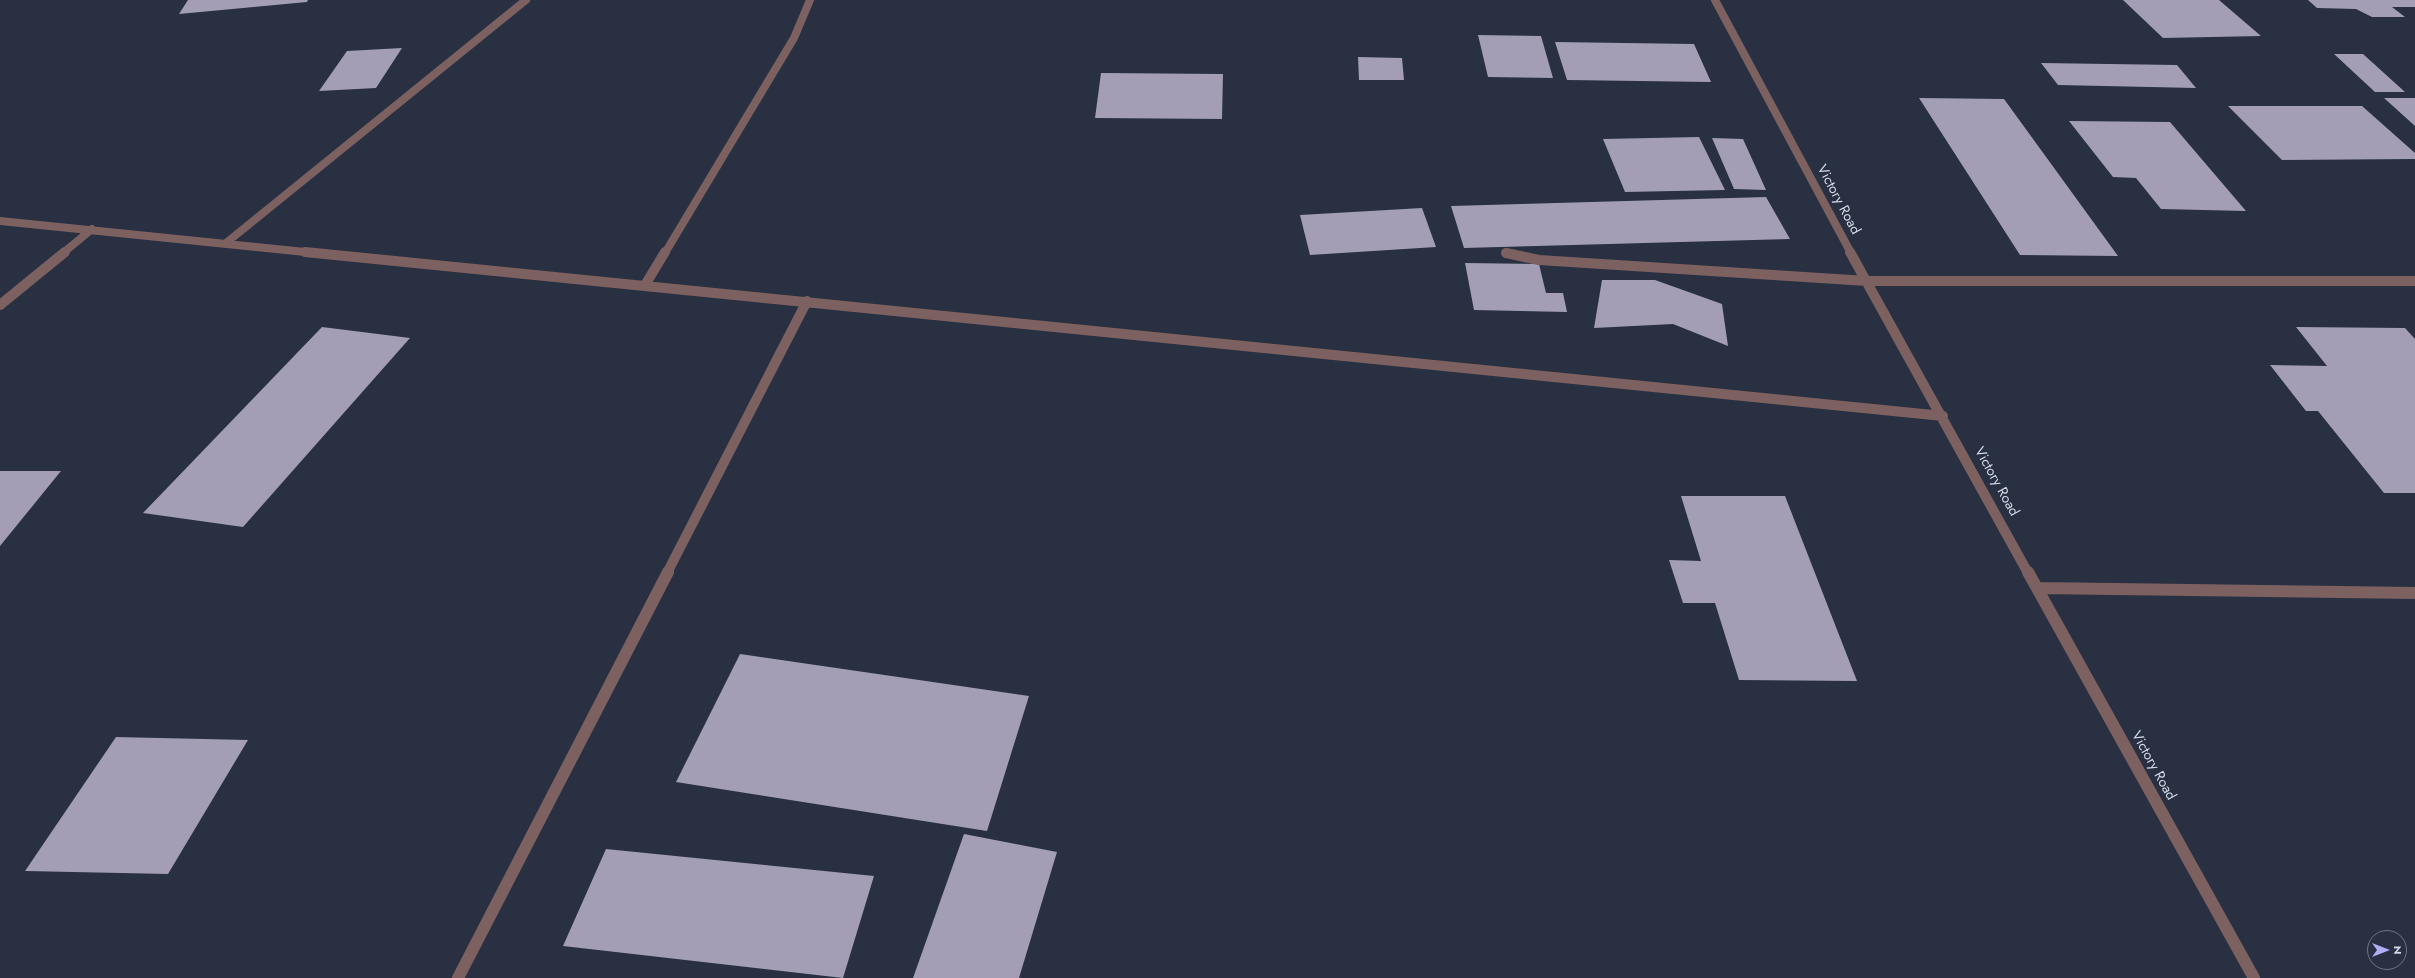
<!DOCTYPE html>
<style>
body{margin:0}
#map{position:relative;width:2415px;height:978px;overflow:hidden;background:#283042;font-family:Jost,sans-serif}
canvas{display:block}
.north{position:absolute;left:2367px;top:930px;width:40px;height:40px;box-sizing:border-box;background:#283042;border:1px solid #6d7484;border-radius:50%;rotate:90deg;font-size:11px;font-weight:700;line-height:16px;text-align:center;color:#d5dbe7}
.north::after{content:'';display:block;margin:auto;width:14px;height:18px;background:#b2adf9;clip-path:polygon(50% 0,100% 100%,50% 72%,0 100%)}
</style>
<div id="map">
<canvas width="2415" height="978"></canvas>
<div class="north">N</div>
</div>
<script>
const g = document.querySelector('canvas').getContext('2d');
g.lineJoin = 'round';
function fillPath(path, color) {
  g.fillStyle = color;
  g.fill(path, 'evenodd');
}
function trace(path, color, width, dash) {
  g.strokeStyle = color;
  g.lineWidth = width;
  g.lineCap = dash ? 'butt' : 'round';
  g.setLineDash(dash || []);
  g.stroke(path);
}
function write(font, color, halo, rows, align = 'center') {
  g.font = font + ' Jost,sans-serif';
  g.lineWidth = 4;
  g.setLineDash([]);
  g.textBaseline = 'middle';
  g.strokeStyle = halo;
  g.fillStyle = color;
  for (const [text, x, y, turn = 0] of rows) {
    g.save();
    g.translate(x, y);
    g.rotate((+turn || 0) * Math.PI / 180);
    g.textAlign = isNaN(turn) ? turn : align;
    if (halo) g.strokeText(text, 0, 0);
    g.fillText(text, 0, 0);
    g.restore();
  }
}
fillPath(new Path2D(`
 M188,0H308L307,2L179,14Z
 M2123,0H2219L2261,36L2163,38Z
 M2308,0H2415V7H2392L2405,17H2372L2356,9L2317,8Z
 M1478,35L1541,36L1553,78L1488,77Z
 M1555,42L1694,44L1711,82L1567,80Z
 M402,48L376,88L319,91L347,51Z
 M2334,54H2363L2405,92H2375Z
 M1358,57L1402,58L1404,80H1359Z
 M2041,63L2177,65L2196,88L2058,85Z
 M1101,73L1223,74L1222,119L1095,118Z
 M1919,98L2004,99L2118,256L2020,255Z
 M2384,98H2415V126Z
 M2228,106H2362L2415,153V159L2282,160Z
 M2069,121L2170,122L2246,211L2161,209L2136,178L2113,177Z
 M1699,137L1725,190L1625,192L1603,139Z
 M1712,138L1743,139L1766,190L1734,189Z
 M1766,197L1790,239L1464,248L1451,206Z
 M1422,208L1436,247L1310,255L1300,215Z
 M1465,263L1539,264L1546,293H1563L1567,312L1474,310Z
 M1602,280H1655L1722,304L1728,346L1673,324L1594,328Z
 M322,327L410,338L243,527L143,513Z
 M2296,327L2405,328L2415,339V493H2384L2318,411H2306L2270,365L2327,366Z
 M0,471H61L0,546Z
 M1681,496H1785L1857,681L1739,680L1715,603H1683L1669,560L1701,561Z
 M740,654L1029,696L987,831L676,782Z
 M116,737L248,740L168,874L25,871Z
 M964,834L1057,852L1019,978H913Z
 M606,849L874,876L843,978L563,946Z`), '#a39db5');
trace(new Path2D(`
 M1715,0L1851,253
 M0,221L315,253
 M226,243L526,0
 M63,253L92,229
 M665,253L794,38L810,0`), '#7d6060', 8);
trace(new Path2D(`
 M305,252L1943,416
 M1850,252L2028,573
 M1506,253L1539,260L1867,281H2415
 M645,285L665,252
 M0,305L65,252
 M667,573L807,301`), '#7d6060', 10);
trace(new Path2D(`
 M2028,572L2254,978
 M2039,588L2415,593
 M458,978L668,572`), '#7d6060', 12);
write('14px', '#d5dbe7', '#283042', [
 ["Victory Road",1838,200,62],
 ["Victory Road",1996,482,61],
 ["Victory Road",2153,766,61]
]);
</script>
